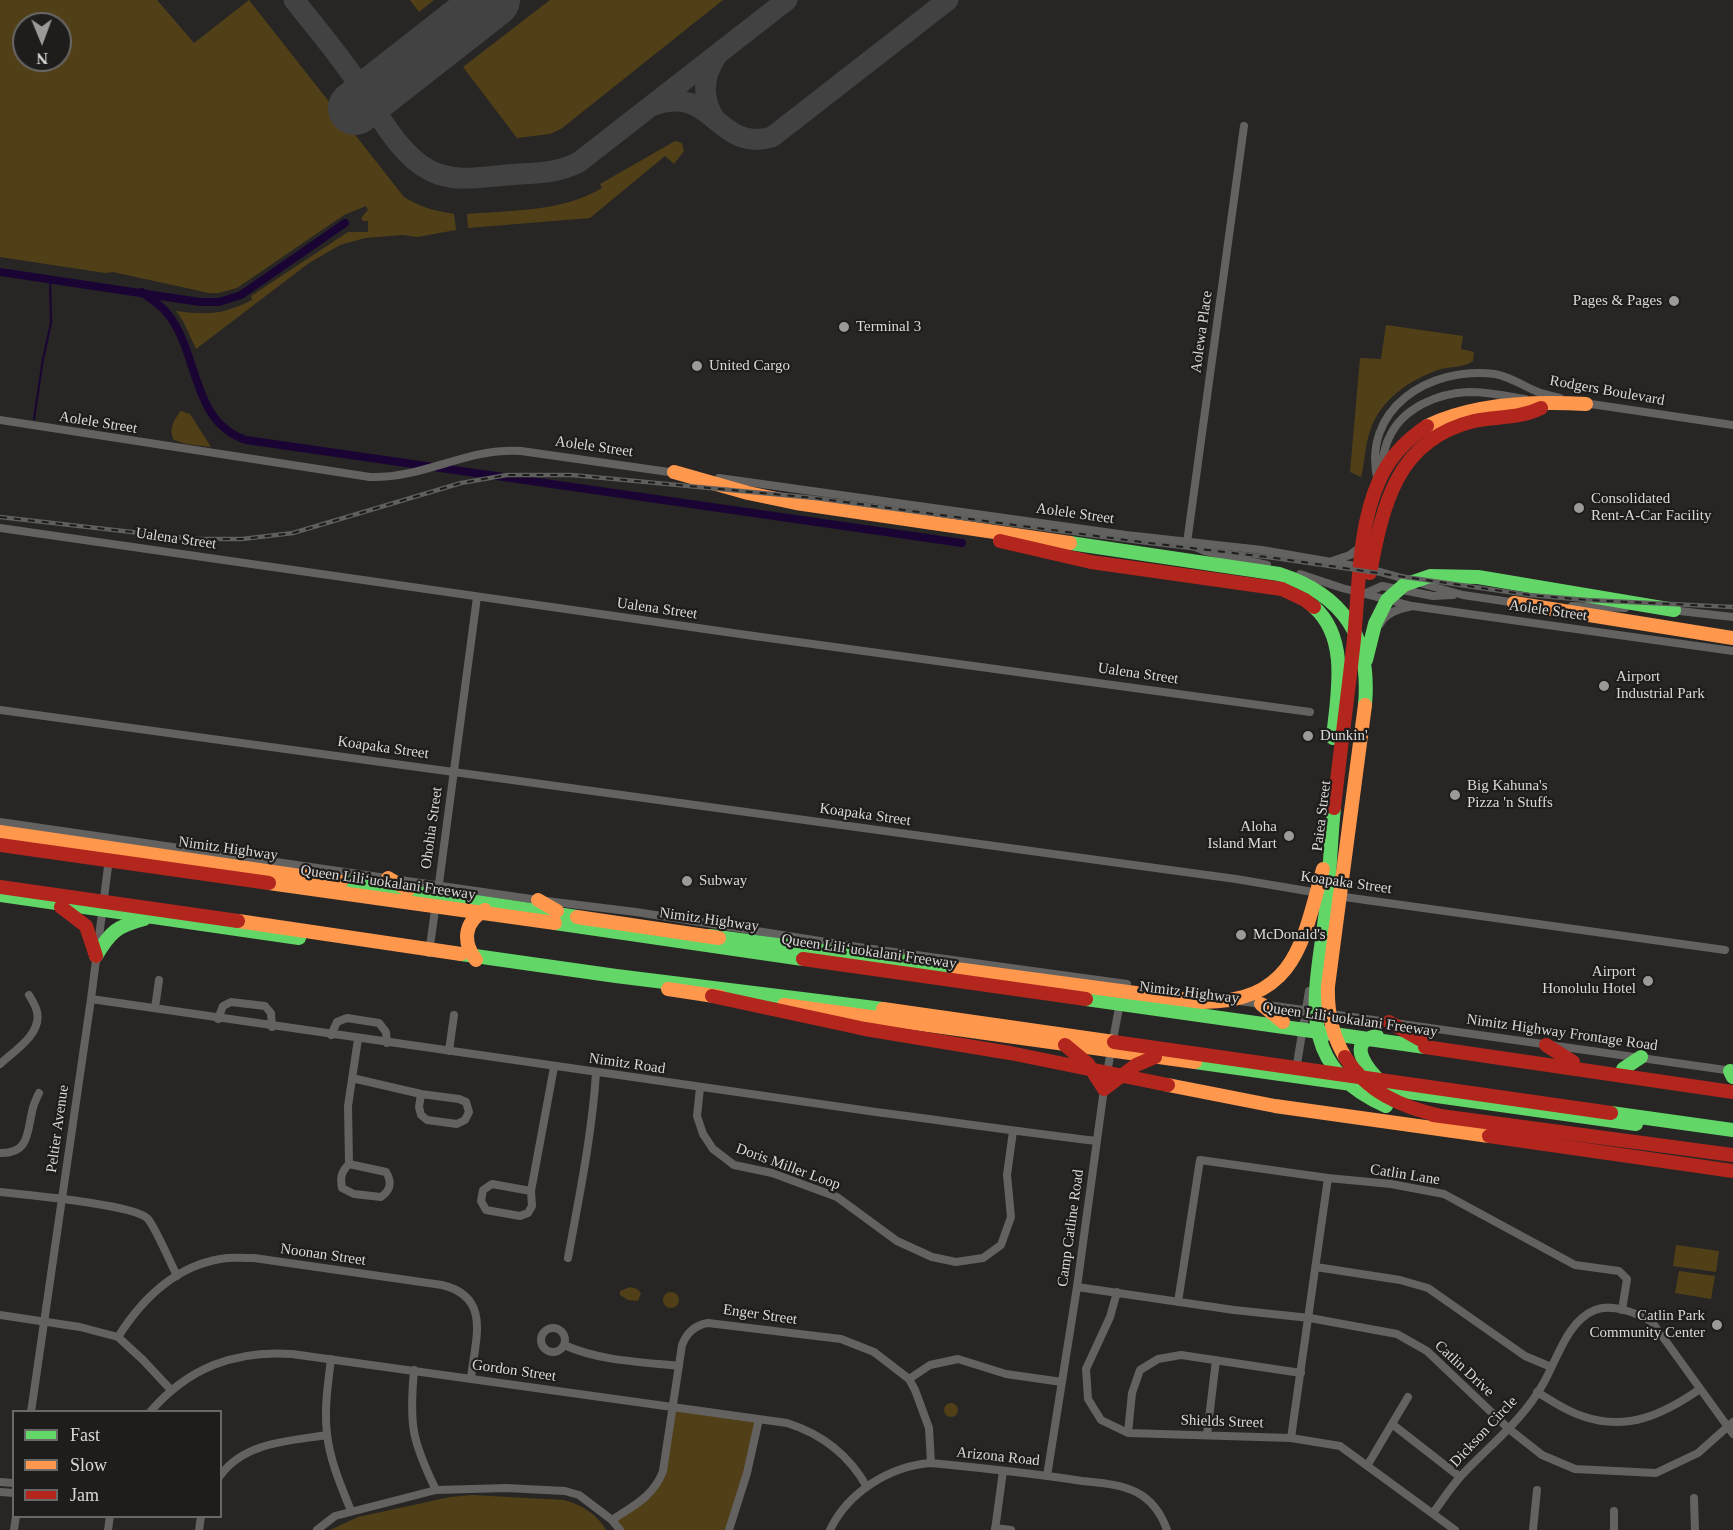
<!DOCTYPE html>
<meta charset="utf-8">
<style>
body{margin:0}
#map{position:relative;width:1733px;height:1530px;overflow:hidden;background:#272625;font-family:Georgia,serif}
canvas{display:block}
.legend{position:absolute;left:12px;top:1410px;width:210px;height:108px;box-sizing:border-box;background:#1e1d1b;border:2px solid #696867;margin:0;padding:8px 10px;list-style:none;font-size:18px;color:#dad9d8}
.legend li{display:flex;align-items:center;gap:12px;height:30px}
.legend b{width:30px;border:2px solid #696867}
.north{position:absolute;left:12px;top:12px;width:60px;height:60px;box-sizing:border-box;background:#1e1d1b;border:2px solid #696867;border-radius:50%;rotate:179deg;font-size:16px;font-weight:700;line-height:24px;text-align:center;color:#dad9d8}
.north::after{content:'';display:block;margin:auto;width:21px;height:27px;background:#9b9a99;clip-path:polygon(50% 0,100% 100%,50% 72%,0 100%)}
</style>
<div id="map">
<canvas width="1733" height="1530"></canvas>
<ul class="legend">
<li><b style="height:8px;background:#63d668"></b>Fast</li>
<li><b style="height:8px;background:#ff974d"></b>Slow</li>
<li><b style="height:8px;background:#b3261e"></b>Jam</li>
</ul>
<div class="north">N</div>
</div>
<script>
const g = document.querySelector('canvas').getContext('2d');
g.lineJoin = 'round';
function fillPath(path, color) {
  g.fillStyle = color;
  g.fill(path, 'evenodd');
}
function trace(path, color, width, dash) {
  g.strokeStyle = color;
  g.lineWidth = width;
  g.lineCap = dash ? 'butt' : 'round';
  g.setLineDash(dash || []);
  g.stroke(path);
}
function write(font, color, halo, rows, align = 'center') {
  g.font = font + ' Georgia,serif';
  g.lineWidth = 4.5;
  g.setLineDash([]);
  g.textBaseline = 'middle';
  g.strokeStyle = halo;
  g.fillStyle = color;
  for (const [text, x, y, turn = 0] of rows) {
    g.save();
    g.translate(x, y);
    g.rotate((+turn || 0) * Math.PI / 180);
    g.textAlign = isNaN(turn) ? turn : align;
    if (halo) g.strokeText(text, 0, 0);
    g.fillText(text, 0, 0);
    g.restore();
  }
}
fillPath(new Path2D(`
 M0,0H157L194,43L249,0L404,197C420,207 435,211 454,214L456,230L417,237L403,235L365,238L340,245L309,263L196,349L183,321L176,311C209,315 222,315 252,300L251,296L348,232H368V221H363L361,218L368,210L366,206L344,215L237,288L219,293H209L113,272L105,273L0,257ZM24,24H60V60H24Z
 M410,0H434L419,12Z
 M550,0H723L561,129L550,134L517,138L463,67Z
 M675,141L682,143L684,151L674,164L665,156L590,218L468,228L467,214C513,210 562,212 602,188L600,184Z
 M1386,325L1463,336L1461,349L1474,352L1473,361C1465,368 1449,366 1438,370C1409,380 1380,400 1370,431C1365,445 1365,462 1361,477L1350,472L1360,358L1381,359Z
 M181,411L190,414L211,447L186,444L174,440C168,430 174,419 181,411Z
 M1676,1245L1719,1251L1716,1272L1673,1266Z
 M1679,1271L1715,1276L1711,1299L1675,1293Z
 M630,1287L637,1289L641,1293L638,1301L628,1300L620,1295V1291Z
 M663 1300a8 8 0 1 1 16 0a8 8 0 1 1-16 0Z
 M944 1410a7 7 0 1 1 14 0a7 7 0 1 1-14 0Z
 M672,1406L759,1419L729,1530H620L612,1520L656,1487Z
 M472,1495L564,1500C582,1505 597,1514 606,1530H330L358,1517L450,1497Z`), '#514017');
trace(new Path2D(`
 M34,419L43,359L51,323L50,279`), '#1a0433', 2);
trace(new Path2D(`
 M0,272L200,302H219L241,295L345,223
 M142,292C150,299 161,305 167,313C200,353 190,421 246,440L962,543`), '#1a0433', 8);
trace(new Path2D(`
 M294,0C314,25 335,50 353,76C374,105 397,155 431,171C455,183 481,177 507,175C532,173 557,174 579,162L787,0
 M655,105C713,84 717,153 772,137L948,0
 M714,118C702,98 703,76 716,57`), '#434242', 21);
trace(new Path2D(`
 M355,108L493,0`), '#434242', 54);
trace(new Path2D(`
 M1584,403L1733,425
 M0,420L370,477C423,479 468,447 521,451L676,473
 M1381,469C1383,458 1384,447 1389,438C1402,408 1438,393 1469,392C1488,392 1507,396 1525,399
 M719,478L1126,535L1262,550L1366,568L1463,595L1517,603
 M1378,482C1360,409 1429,366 1495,374C1511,377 1523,386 1538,392C1545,395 1553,396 1560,398
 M0,528L754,636L1310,712
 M1187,543L1244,126
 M1193,546L1205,551L1267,565
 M1332,561L1350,555L1363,545
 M1300,574L1342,588L1412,606L1733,651
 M1364,594L1382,586L1433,596L1453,595
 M1572,606L1625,608
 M1671,610L1733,617
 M1380,624C1386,613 1397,609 1409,607
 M0,710L1236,879L1319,893
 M0,822L538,900L636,912L858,947L1127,984
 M438,891L477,597
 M1337,896L1725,950
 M429,953L436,903
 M91,999C350,1037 609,1076 869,1111C945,1121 1021,1132 1097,1141
 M1240,1001L1733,1071
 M155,1008L159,980
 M218,1019L223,1006L231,1002L265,1006L271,1013L272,1027
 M331,1035L337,1022L347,1018L379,1023L386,1032L387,1043
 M449,1051L454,1015
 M0,1064C14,1051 42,1034 37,1012C36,1006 32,1000 29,995
 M1296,1070L1309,991
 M352,1078L421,1094L459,1099L466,1102L469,1112L465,1120L457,1124L427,1120L421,1115L419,1107L421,1094
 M700,1088L697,1116L703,1134L713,1149L734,1165L772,1173L837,1197L897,1241L932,1257L956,1262L983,1258L1001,1245L1011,1217L1007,1175L1013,1131
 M0,1153C29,1154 27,1133 32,1112C33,1105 36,1099 39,1093
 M349,1164C341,1172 340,1178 342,1188L354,1194L381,1197C391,1190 392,1182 386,1172L349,1164L348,1106L358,1039
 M531,1191L492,1184L483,1190L481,1201L486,1210L520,1216L528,1213L532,1206L531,1191L554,1067
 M0,1192C26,1195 131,1204 147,1218C154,1224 171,1264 177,1276
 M568,1258C579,1197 592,1135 596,1073
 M1316,1267L1400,1280L1428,1288L1525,1356L1551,1367
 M1077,1287L1234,1310L1310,1318L1397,1334L1427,1351L1509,1429L1542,1455L1575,1469L1656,1473L1698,1453L1733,1422
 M1117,1292L1110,1317L1086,1369L1088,1399L1101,1420L1128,1433L1291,1438L1340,1446L1455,1530
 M1178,1302L1200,1160L1328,1178L1391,1184L1444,1194L1575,1265L1619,1271L1627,1279L1622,1310
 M0,1315L80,1327L118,1337L143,1360L171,1390
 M541 1340a12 12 0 1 1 24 0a12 12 0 1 1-24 0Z
 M118,1337C142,1299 174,1267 220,1259C231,1257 243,1258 254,1258L442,1285C492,1297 475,1339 471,1378
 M564,1345C600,1361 641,1362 679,1366
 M331,1359C328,1384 324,1409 327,1434C330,1461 341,1486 351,1511
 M414,1370C409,1425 412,1441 436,1490
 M909,1379L930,1365L958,1359L1006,1374L1062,1382
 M1537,1392C1552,1401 1566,1411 1582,1416C1627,1432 1664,1414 1700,1389
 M31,1412L91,999L109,859
 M150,1412C188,1368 234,1350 292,1354L787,1423C822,1434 849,1455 867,1487
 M1392,1424L1460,1477
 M1128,1433L1132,1393L1140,1370L1158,1359L1181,1355L1301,1373
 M1207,1435L1216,1360
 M1291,1438L1328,1178
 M1367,1466L1408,1397
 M220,1476C244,1442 289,1441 327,1435
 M1047,1476L1077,1287L1104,1089L1120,1002
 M0,1482L14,1483
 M0,1492L14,1493
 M1694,1498L1695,1530
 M1433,1513C1442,1501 1451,1487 1461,1476C1489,1446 1523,1420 1543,1384C1557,1360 1567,1321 1595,1310C1612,1303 1637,1313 1652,1322L1733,1434
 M612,1520C633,1506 654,1496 663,1471L682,1345C687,1332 695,1325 708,1323L841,1339L874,1352L909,1379L915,1390L929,1428L931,1463
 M995,1528L1011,1530
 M14,1530L16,1516
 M108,1530L110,1516
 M199,1530L201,1516
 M317,1530L335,1516L436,1490L506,1488L565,1491L579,1495L612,1520L620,1530
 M729,1530L747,1473L759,1419
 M830,1530C848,1492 890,1466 931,1463C982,1468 1032,1473 1082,1481C1100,1483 1120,1484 1136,1492C1152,1500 1161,1513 1167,1530
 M995,1530L1003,1471
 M1533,1530L1537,1490
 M1614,1530V1511`), '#636261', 8);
trace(new Path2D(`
 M1070,543L1279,574C1344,595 1371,637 1365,705
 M1314,607C1350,639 1337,696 1333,738
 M1366,660L1375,624L1387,600L1404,585L1430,576L1478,577L1674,610
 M1334,808C1330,845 1330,882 1325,918C1315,997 1294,1066 1386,1106
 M341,882L577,917
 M0,895L299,938
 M555,923L803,959
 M710,936L956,969
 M461,954L616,976L883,1009
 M96,956C110,932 117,926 144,919
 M1086,999L1425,1047
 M1377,1036C1344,1042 1369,1071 1382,1083
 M1195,1062L1636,1124
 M1623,1069L1641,1057
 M1730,1071L1733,1077
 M1611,1113L1733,1130`), '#63d668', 14);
trace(new Path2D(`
 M1427,426C1474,403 1534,401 1586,404
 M674,472L748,493L796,503L1070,543
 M1514,603L1733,638
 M0,832L341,882
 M388,878L408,890
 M269,883L555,923
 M538,900L557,911
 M577,917L719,938
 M238,921L461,954
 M476,960C462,942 464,922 485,910
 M956,969L1203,1002C1296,1002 1303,941 1323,869
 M668,989L721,997
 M1261,1004L1283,1022
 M784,1005L1195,1062
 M883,1009L1114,1042
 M1345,1057C1332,1035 1327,1012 1328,986L1365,705
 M1168,1085L1275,1106L1489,1136`), '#ff974d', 14);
trace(new Path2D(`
 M1000,541L1091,562L1282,589L1305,600L1314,607
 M1370,573C1383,505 1396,440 1474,421C1497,416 1519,419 1541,408
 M1334,808C1340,752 1348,696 1354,639C1359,589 1358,527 1379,481C1389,458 1406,440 1427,426
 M0,845L269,883
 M0,887L238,921
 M61,907L86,926L96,956
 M803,959L1086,999
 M712,996L865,1029L1010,1053L1168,1085
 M1389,1022L1421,1040
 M1114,1042L1611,1113
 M1065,1045L1088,1064L1104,1089L1136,1065L1155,1057
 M1546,1045L1573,1062
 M1425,1047L1733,1092
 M1345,1057C1367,1092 1401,1107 1441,1116
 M1433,1115L1733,1155
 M1489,1136L1733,1171`), '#b3261e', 14);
const rail = new Path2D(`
 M0,517L193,539H242L293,533L461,483L507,475H572L815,498L1141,542L1275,558L1529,595L1587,600L1733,607`);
trace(rail, '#5f5f5e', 4.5);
trace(rail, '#1e1d1b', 2, [7]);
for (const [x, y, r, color] of [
 [1674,301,6,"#9b9a99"],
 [844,327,6,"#9b9a99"],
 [697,366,6,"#9b9a99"],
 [1579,508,6,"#9b9a99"],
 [1604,686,6,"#9b9a99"],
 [1308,736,6,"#9b9a99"],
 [1455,795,6,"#9b9a99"],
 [1289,836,6,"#9b9a99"],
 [687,881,6,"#9b9a99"],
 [1241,935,6,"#9b9a99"],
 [1648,981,6,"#9b9a99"],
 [1717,1325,6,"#9b9a99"]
]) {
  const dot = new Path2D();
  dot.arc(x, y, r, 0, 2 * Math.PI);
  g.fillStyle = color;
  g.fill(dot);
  trace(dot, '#1e1d1b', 2);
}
write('15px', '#dad9d8', '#1e1d1b', [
 ["Pages & Pages",1662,301,"right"],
 ["Terminal 3",856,327],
 ["United Cargo",709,366],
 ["Consolidated",1591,499],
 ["Rent-A-Car Facility",1591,516],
 ["Airport",1616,677],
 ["Industrial Park",1616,694],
 ["Dunkin'",1320,736],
 ["Big Kahuna's",1467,786],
 ["Pizza 'n Stuffs",1467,803],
 ["Aloha",1277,827,"right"],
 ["Island Mart",1277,844,"right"],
 ["Subway",699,881],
 ["McDonald's",1253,935],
 ["Airport",1636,972,"right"],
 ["Honolulu Hotel",1636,989,"right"],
 ["Catlin Park",1705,1316,"right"],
 ["Community Center",1705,1333,"right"]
], 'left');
write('15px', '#dad9d8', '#1e1d1b', [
 ["Aolewa Place",1202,332,-82],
 ["Rodgers Boulevard",1607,391,10],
 ["Aolele Street",98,423,9],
 ["Aolele Street",594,447,8],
 ["Aolele Street",1075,514,8],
 ["Ualena Street",176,539,8],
 ["Ualena Street",657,609,8],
 ["Aolele Street",1548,611,8],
 ["Ualena Street",1138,674,8],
 ["Koapaka Street",383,748,8],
 ["Koapaka Street",865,815,8],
 ["Paiea Street",1322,816,-83],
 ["Ohohia Street",432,828,-82],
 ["Nimitz Highway",228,849,8],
 ["Queen Liliʻuokalani Freeway",388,883,8],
 ["Koapaka Street",1346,883,8],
 ["Nimitz Highway",709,920,8],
 ["Queen Liliʻuokalani Freeway",869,952,8],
 ["Nimitz Highway",1189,993,7],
 ["Queen Liliʻuokalani Freeway",1350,1020,8],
 ["Nimitz Highway Frontage Road",1562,1033,8],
 ["Nimitz Road",627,1064,8],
 ["Peltier Avenue",58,1129,-82],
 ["Doris Miller Loop",788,1167,20],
 ["Catlin Lane",1405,1175,9],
 ["Camp Catline Road",1071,1228,-82],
 ["Noonan Street",323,1255,8],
 ["Enger Street",760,1315,8],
 ["Catlin Drive",1464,1369,43],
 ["Gordon Street",514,1371,8],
 ["Shields Street",1222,1422,2],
 ["Dickson Circle",1484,1432,-47],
 ["Arizona Road",998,1457,6]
]);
</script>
